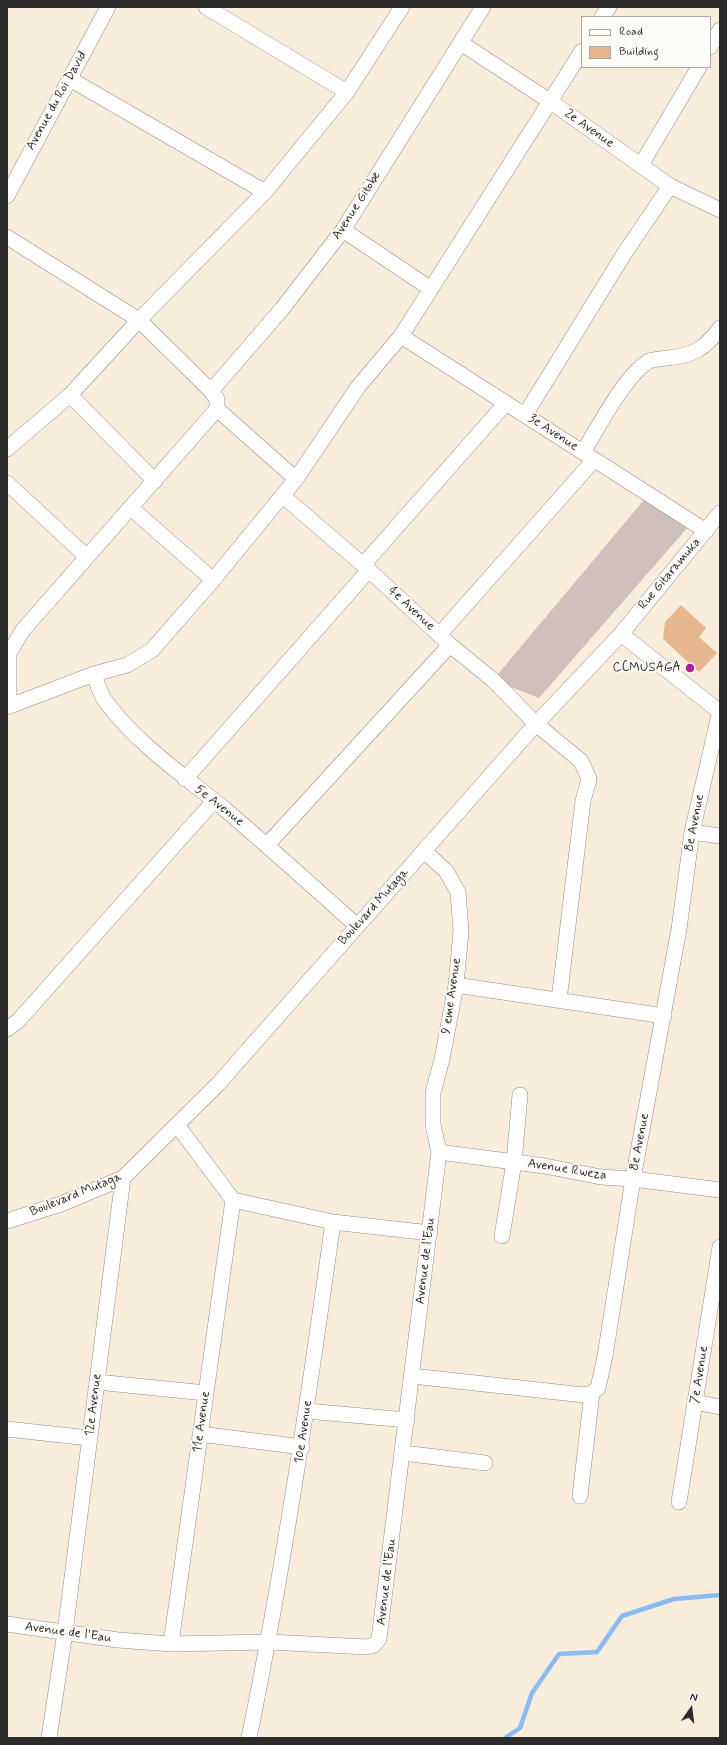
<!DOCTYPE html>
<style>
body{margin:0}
#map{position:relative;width:727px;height:1745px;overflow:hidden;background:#f8ecdb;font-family:Mynerve,sans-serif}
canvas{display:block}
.frame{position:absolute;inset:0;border:8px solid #2b2b2b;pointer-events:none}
.legend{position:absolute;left:581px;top:16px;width:130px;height:52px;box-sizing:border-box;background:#fdfcf7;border:1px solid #a9a8a5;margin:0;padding:5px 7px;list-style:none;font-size:12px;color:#2b2b2b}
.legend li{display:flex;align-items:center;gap:8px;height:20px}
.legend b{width:20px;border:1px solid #a9a8a5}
.north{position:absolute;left:671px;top:1689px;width:40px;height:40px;-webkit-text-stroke:3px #fdfcf7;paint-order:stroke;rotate:14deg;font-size:11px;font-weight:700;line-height:16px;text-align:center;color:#2b2b2b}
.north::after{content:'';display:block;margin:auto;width:14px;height:18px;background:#2b2b2b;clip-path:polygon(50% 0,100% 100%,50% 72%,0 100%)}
</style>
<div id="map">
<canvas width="727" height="1745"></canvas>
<div class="frame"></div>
<ul class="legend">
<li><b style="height:5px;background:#fff"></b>Road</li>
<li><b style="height:11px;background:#e6b68e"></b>Building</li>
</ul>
<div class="north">N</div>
</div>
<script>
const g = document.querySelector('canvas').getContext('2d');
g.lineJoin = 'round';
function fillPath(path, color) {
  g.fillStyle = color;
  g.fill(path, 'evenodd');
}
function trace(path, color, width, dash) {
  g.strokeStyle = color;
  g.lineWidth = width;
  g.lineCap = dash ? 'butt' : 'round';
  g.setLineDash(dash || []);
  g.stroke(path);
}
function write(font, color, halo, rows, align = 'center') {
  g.font = font + ' Mynerve,sans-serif';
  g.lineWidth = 4;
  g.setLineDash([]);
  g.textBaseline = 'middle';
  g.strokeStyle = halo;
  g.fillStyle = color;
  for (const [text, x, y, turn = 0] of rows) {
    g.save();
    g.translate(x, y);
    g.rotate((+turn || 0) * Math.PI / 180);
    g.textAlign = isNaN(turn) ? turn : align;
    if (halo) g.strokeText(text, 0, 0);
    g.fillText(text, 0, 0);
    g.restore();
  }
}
fillPath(new Path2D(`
 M648,495L688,527L539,698L493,680Z`), '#cfc0bb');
trace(new Path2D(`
 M505,1738L520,1728L532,1693L559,1654L597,1652L622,1616L674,1599L720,1595`), '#89bbf6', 4.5);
fillPath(new Path2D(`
 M681,605L706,628L699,637L717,653L699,672L663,639L665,622Z`), '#e6b68e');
const minor = new Path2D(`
 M206,7L347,92
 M602,17L609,7
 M461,43L551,102L670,186L720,210
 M710,47L720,30
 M70,79L265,192
 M641,165L699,67
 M7,196L108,7
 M343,230L431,289
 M7,237L139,320L211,391L217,399V409L23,630L9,653V706
 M401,336L706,531
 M211,391L282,309L343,230L483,7
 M70,395L155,481
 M217,409L296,479
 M525,415L624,254L670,186
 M7,449L70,395L139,320L265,192L347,92L402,7
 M583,452C598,428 625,375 649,361C654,359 662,359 667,358C692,356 705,349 720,328
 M7,483L87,557
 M283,496L369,570L450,645L493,680L536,724L581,761L589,779L583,801L559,1000
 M131,508L213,580
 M363,565L506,403
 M621,634L720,712
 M439,635L594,460
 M94,674C97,683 100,694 106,702C139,746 186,777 227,811C271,849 314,887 357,926
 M7,707L94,674L127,665L152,650L213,580L296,479L358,387L401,336L582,51
 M185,779L369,570
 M692,832L720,836
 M267,845L450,645
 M456,985L664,1016
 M7,1029L18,1021L214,801
 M177,1125L233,1200L333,1222L430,1233
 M439,1152L545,1166L601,1177L633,1179L720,1190
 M7,1221L61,1204L123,1178L218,1084L536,724L621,634L720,513
 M502,1236L514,1162L520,1095
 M412,1376L584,1395L592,1393L598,1388L605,1356L633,1179L679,929L692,832L720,711
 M97,1382L206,1393
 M695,1402L720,1407
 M307,1411L407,1420
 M7,1429L89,1438
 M200,1434L302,1447
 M403,1453L485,1463
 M580,1496L592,1393
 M679,1502L720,1247
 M7,1624L118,1640L171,1644L269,1642L367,1647L374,1645L379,1639L439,1152L433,1125V1093L442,1059L456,985L461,931L458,892L446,871L424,851
 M171,1644L233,1200
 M49,1738L65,1632L123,1178
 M249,1738C284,1567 309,1394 333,1222`);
trace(minor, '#928c83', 16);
trace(minor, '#fff', 15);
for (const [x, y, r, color] of [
 [690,668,5,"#b5179e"]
]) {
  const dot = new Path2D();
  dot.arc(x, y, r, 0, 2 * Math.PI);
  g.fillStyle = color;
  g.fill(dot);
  trace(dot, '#fdfcf7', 1.5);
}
write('13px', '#2b2b2b', '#fdfcf7', [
 ["Avenue du Roi David",57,101,-61],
 ["2e Avenue",589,129,35],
 ["Avenue Gitobe",357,206,-57],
 ["3e Avenue",553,433,33],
 ["Rue Gitaramuka",670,574,-50],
 ["4e Avenue",411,609,43],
 ["5e Avenue",219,806,38],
 ["8e Avenue",695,823,-79],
 ["Boulevard Mutaga",374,907,-48],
 ["9 eme Avenue",452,996,-82],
 ["8e Avenue",640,1142,-79],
 ["Avenue Rweza",567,1170,9],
 ["Boulevard Mutaga",76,1195,-22],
 ["Avenue de l'Eau",426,1261,-83],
 ["7e Avenue",700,1375,-81],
 ["12e Avenue",94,1405,-83],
 ["11e Avenue",202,1422,-82],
 ["10e Avenue",304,1432,-82],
 ["Avenue de l'Eau",387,1582,-83],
 ["Avenue de l'Eau",68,1633,8]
]);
write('13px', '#2b2b2b', '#fdfcf7', [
 ["CCMUSAGA",681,668]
], 'right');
</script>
